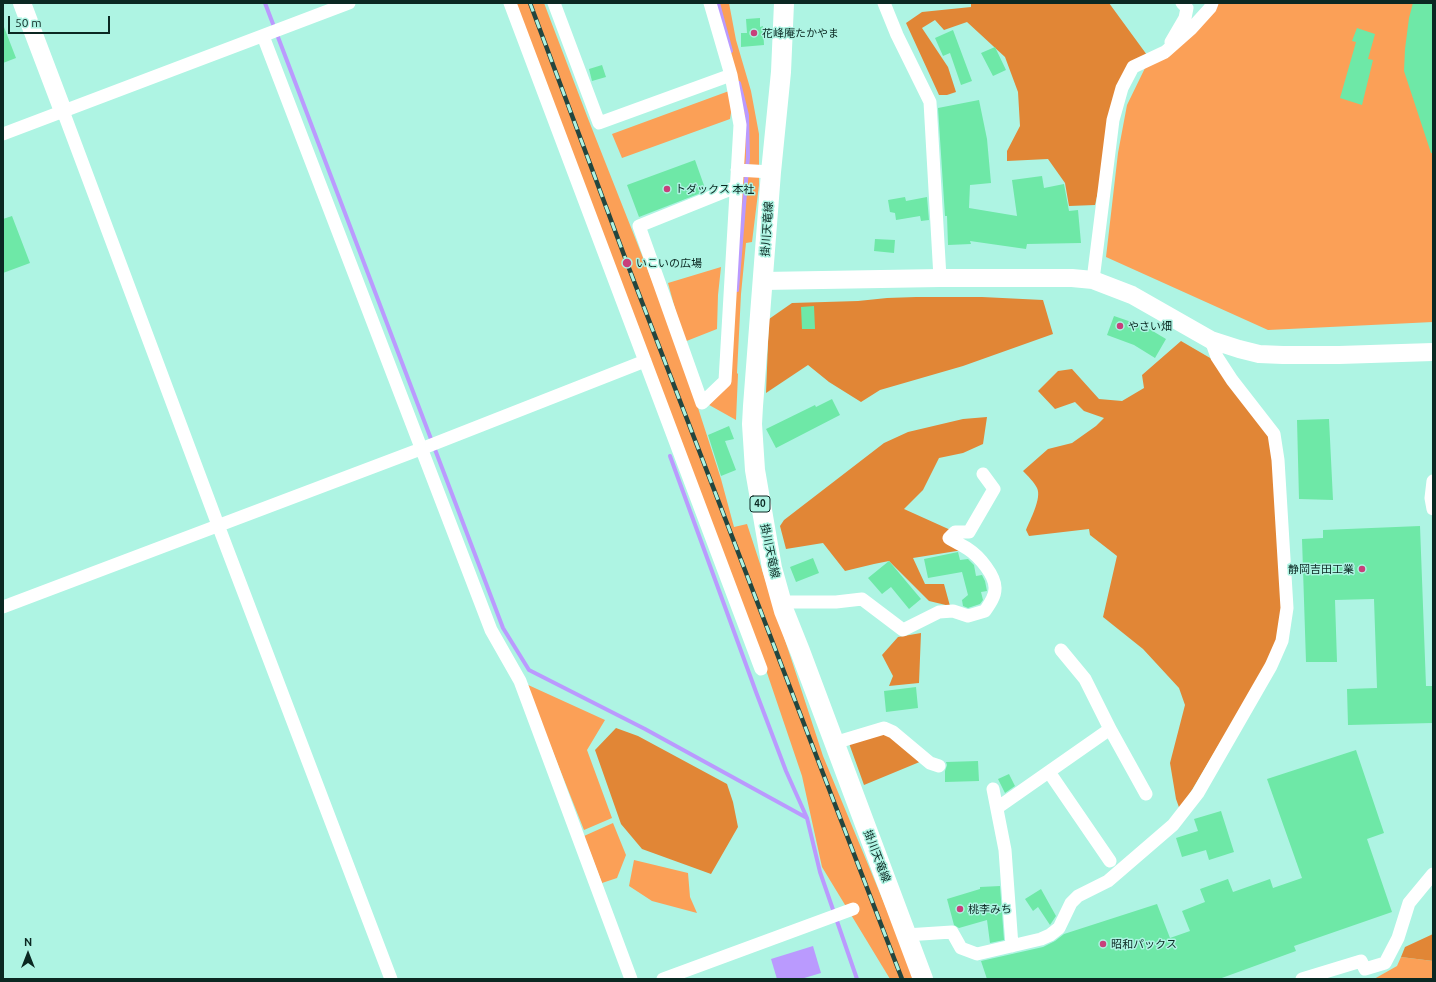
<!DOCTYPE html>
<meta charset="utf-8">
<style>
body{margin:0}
#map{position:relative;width:1436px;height:982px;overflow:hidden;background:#aef4e3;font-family:Ubuntu,sans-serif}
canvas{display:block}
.frame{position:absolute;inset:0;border:4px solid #0b2822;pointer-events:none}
.north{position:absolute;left:8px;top:934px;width:40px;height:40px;-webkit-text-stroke:3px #aef4e3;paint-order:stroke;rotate:0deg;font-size:11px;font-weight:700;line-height:16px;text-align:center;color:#0b2822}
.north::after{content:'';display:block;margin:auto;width:14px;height:18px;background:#0b2822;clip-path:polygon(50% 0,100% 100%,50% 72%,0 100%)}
.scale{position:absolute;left:8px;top:16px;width:102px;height:18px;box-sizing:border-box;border:2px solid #0b2822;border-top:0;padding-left:5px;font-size:12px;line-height:14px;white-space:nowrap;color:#0b2822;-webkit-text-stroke:3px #aef4e3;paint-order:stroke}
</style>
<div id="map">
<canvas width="1436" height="982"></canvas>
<div class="frame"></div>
<div class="north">N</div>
<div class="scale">50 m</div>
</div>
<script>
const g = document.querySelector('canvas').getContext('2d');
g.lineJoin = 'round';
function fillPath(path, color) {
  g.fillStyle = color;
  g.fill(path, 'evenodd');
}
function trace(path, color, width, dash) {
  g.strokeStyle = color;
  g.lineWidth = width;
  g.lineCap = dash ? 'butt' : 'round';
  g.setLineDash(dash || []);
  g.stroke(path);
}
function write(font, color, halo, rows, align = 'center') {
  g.font = font + ' Ubuntu,"Noto Sans JP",sans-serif';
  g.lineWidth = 3;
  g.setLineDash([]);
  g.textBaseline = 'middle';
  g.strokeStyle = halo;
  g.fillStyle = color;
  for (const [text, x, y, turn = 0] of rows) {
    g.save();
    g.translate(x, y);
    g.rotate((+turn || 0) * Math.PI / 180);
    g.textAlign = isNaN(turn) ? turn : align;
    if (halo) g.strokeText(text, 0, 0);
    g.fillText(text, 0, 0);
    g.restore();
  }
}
fillPath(new Path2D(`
 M515,3H544L587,116L679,349L721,479L734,527L747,524L823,756L894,927L914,979H890L822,867L802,776L764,664Z
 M713,3H729L736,40L751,91L759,134V185L752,242L746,243L741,294L737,373L738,374L736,420L702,401L725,381L741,134Z
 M1208,3H1433V322L1268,330L1106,257L1118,153L1127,105L1145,68Z
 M729,91L732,107L730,119L622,158L612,134Z
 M721,267L718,295L717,329L684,342L668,283Z
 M526,684L605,720L587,750L612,818L584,830Z
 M613,823L626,855L617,878L602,883L584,836Z
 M634,860L688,873L690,897L697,913L652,901L629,886Z
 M1401,957L1433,961V979H1374L1397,966Z`), '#fba057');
fillPath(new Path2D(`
 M971,3H1109L1147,55L1122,88L1095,205L1069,206L1065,183L1048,159L1007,161V151L1020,126L1018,92L1005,57L967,22L944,30L935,20L922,28L948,67L956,92L947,95H939L906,23L922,12L971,7Z
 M916,297H982L1043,300L1053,334L963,366L880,390L861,402L829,382L808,365L766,393L769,319L792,303L858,301L887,298Z
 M1181,341L1217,362L1274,434L1283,637L1180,810L1176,799L1170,763L1185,705L1179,688L1143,649L1103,617L1117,556L1090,535L1089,529L1029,536L1026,530C1030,520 1042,498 1037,488C1034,482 1028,476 1023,471L1048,449L1072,443L1096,426L1104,418L1084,411L1075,402L1055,409L1038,391L1058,371L1072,369L1099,399L1122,401L1144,388L1142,375Z
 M987,417L983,444L963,453L939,458L923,490L904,509L955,532L969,549L913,558L925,584H944L950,606L929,601L889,561L874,564L845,571L823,543L786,549L780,526L784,520L884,443L908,432L963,419Z
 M921,633L919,683L889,686L893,676L882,655L898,637Z
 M616,728L638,736L727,784L733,802L738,827L711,874L642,849L621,824L595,750Z
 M881,730L922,761L864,785L846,735Z
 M1433,934V961L1401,957L1405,947Z`), '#e18636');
fillPath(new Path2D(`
 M813,946L821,973L801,979H777L771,959Z`), '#ba9afe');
trace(new Path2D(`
 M265,3L503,628L529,670L645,729L807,818
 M718,3L731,51
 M737,290L748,157L747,115L739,83
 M670,456L756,692L786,771L807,818L820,872L857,979`), '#ba9afe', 4);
fillPath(new Path2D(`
 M1413,3H1433V153H1431L1404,71L1405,49L1409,18Z
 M760,18V27L763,26L764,45L741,47V33H747L746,19Z
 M3,27H4L16,58L3,63Z
 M1357,28L1375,34L1368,59L1373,60L1362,105L1340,98L1356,42L1352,41Z
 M953,30L972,81L961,85L950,53L943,56L935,38Z
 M995,47L1006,70L993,76L981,53Z
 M602,65L606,77L592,81L589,69Z
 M979,100L987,139L991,183L970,185L969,208L1017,216L1012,180L1042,176L1044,188L1064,184L1069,211L1078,210L1081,243L1027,244L1026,249L970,241L971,244L948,245L947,216H945L938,108Z
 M695,160L706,191L639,217L627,185Z
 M905,197L906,201L927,197L929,220L921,221L920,216L896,220L895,213L890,212L888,200Z
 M12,216L30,263L3,273V219Z
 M875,239L895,240L894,253L874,251Z
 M814,306L815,329H802L801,307Z
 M1114,316L1146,327L1166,339L1155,358L1134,345L1107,335Z
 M832,399L840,415L776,448L766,429L815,405L816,407Z
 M1329,419L1333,500L1299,499L1297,420Z
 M729,426L734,439L725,441L736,470L721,476L708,435Z
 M1420,526L1426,686H1433V723L1348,725L1347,689L1377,688L1374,599L1335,600L1337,662H1306L1302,539L1323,538V530Z
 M958,552L960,560L968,559L974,565L976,576L982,575L985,581L987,591L981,592L983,600L980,604L968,608L963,606L962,600L968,595L962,572L928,578L924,559Z
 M813,558L819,573L796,582L790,567Z
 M889,561L921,599L909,609L891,587L882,594L868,578Z
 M916,687L918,708L886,712L884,691Z
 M1356,750L1384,833L1367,839L1392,912L1294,946L1296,951L1219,979H987L981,961L1043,947L1055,941L1064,934L1157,904L1170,938L1190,931L1182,911L1205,902L1200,889L1228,879L1233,892L1270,879L1273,888L1302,878L1267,779Z
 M978,761L979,781L945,782V771L947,765L946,762Z
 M1009,774L1015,786L1005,793L998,779Z
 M1221,811L1234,852L1209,860L1206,850L1182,857L1176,838L1198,831L1194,819Z
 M1000,886L1004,940L990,943L987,920L959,928L954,925L947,899L980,889V887Z
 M1041,889L1056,916L1050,925L1038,907L1033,911L1025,899Z`), '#6ee8a7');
trace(new Path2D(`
 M510,3L761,669
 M554,3L599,123L731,75
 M710,3L731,75L740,125L725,381L702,403L639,226L736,187
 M884,3L897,35L930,102L940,278
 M263,36L491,630L520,681L631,979
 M1171,42L1185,18L1187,8L1182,3
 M63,111L218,525L391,979
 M3,134L349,3
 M737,170L771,172
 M1093,280L1113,120L1122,88L1133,67L1165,52L1191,29L1210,8L1212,3
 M1433,481L1431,498L1433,509
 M781,602H836L862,599L903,630L939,612L953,611L968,616L985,611C989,605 995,597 995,589C996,576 979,556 968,549C962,545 955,542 949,538L955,532H969L994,489L983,474
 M3,607L426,447L645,361
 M1061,650L1085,679L1110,729L1146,794
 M834,743L884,728L893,732L930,763L939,766
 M1049,772L1110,861
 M993,789L1005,850L1012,946
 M997,808L1110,729
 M906,935L952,932L961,948L977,954L1041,939L1050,935L1059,928L1071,903L1078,896L1108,881L1173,825L1198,793L1271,666L1282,641L1287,608L1278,460L1274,434L1232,380L1217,357L1211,340
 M663,979L853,909
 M1302,979L1361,961L1365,969L1385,963L1398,938L1409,903L1433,874`), '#fff', 13);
trace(new Path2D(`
 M22,3L63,111
 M763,281L940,278H1072L1093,280L1132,295L1211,340L1239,349L1259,354L1283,355H1339L1433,352`), '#fff', 18);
trace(new Path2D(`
 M784,3L781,72L771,172L753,406L752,424L755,470L772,568L784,611L800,651L923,979`), '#fff', 20);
const rail = new Path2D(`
 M530,3L627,263L902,979`);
trace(rail, '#23463f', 4.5);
trace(rail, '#aef4e3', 3, [9]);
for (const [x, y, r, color] of [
 [754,33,4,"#c8407b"],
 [667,189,4,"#c8407b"],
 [627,263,5,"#c8407b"],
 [1120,326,4,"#c8407b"],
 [1362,569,4,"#c8407b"],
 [960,909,4,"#c8407b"],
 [1103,944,4,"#c8407b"]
]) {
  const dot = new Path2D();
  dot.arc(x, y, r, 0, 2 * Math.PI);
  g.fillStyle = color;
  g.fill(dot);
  trace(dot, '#aef4e3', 1.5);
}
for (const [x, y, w] of [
 [760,504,20]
]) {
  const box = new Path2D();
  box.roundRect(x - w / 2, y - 8, w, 16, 3);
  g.fillStyle = '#aef4e3';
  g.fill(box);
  trace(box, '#0b2822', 1);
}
write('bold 10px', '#0b2822', null, [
 ["40",760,504]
]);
write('11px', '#0b2822', '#aef4e3', [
 ["花峰庵たかやま",762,33],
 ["トダックス 本社",675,189],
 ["いこいの広場",636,263],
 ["やさい畑",1128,326],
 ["静岡吉田工業",1354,569,"right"],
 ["桃李みち",968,909],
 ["昭和パックス",1111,944]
], 'left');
write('11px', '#0b2822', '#aef4e3', [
 ["掛川天竜線",767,229,-86],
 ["掛川天竜線",770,551,78],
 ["掛川天竜線",877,856,69]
]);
</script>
